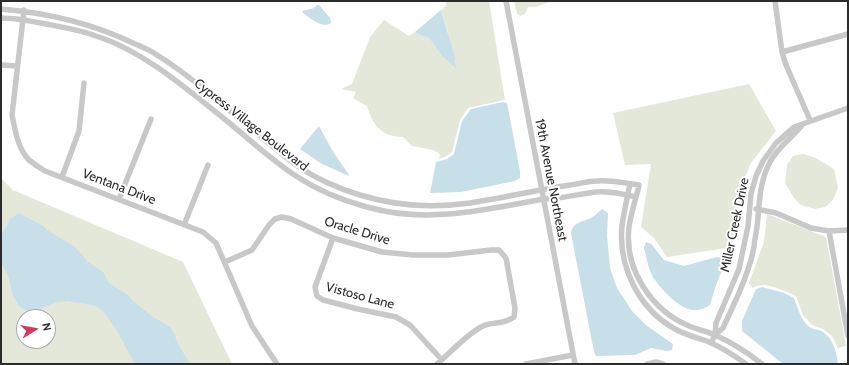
<!DOCTYPE html>
<style>
body{margin:0}
#map{position:relative;width:849px;height:365px;overflow:hidden;background:#fff;font-family:Cabin,sans-serif}
canvas{display:block}
.frame{position:absolute;inset:0;border:2px solid #2b2b2b;pointer-events:none}
.north{position:absolute;left:16px;top:309px;width:40px;height:40px;box-sizing:border-box;background:#fff;border:1px solid #aaa;border-radius:50%;rotate:79deg;font-size:11px;font-weight:700;line-height:16px;text-align:center;color:#2b2b2b}
.north::after{content:'';display:block;margin:auto;width:14px;height:18px;background:#d93759;clip-path:polygon(50% 0,100% 100%,50% 72%,0 100%)}
</style>
<div id="map">
<canvas width="849" height="365"></canvas>
<div class="frame"></div>
<div class="north">N</div>
</div>
<script>
const g = document.querySelector('canvas').getContext('2d');
g.lineJoin = 'round';
function fillPath(path, color) {
  g.fillStyle = color;
  g.fill(path, 'evenodd');
}
function trace(path, color, width, dash) {
  g.strokeStyle = color;
  g.lineWidth = width;
  g.lineCap = dash ? 'butt' : 'round';
  g.setLineDash(dash || []);
  g.stroke(path);
}
function write(font, color, halo, rows, align = 'center') {
  g.font = font + ' Cabin,sans-serif';
  g.lineWidth = 4;
  g.setLineDash([]);
  g.textBaseline = 'middle';
  g.strokeStyle = halo;
  g.fillStyle = color;
  for (const [text, x, y, turn = 0] of rows) {
    g.save();
    g.translate(x, y);
    g.rotate((+turn || 0) * Math.PI / 180);
    g.textAlign = isNaN(turn) ? turn : align;
    if (halo) g.strokeText(text, 0, 0);
    g.fillText(text, 0, 0);
    g.restore();
  }
}
fillPath(new Path2D(`
 M446,1H489L505,100L468,108L460,120L452,152L445,157L439,159L440,154L433,150L412,146L403,137C382,137 373,126 367,106L353,98L356,92L341,89L352,84L370,37L384,20L409,36L415,32L417,34L429,38L441,55L448,32L441,10L446,6Z
 M514,1H552L536,7H528L525,14L521,16L517,14Z
 M749,84L776,131L751,163L745,177L739,206L737,227L734,237L733,247L667,257L654,238L641,227L651,164L625,165L613,113Z
 M803,154L816,158L834,169L838,188L833,200L825,207L815,209L801,205L794,198L785,183L787,165L793,156Z
 M1,178L13,190L183,262L232,364H1ZM24,317H48V341H24Z
 M767,214L826,237L846,346L838,348L832,336L823,329L812,325L803,315L796,296C785,291 763,280 753,288L749,283L764,242Z`), '#e4e8d9');
fillPath(new Path2D(`
 M317,5H319L330,18L331,23C323,29 312,19 304,14L302,11L314,8Z
 M441,10L454,54L456,68L441,55L429,38L417,34L415,32Z
 M503,102L507,103L520,171V178L515,181L461,192L430,193L436,162L447,159L454,154L462,121L471,109Z
 M319,126L332,150L349,175V176L322,164L300,149Z
 M602,209L608,213L607,236L610,268L617,288L632,311L647,326L673,344L672,350L667,351L651,348L635,355L596,356L594,352L571,233C573,222 582,222 591,218C595,216 598,212 602,209Z
 M19,213L43,226L47,230L75,247L88,262L103,272L109,283L128,295L132,300L153,317L170,327L174,333L178,344L190,364H135L117,331L105,313L98,307L87,304L67,301L55,303L39,309L36,312L27,311L19,306L13,296L9,278L1,262V236L10,219Z
 M646,242L651,244L664,260L684,266L717,257L724,258L726,261L716,285L710,305C705,308 699,311 693,310C679,309 660,288 653,277C648,268 646,256 644,247Z
 M762,287L784,293L794,298C798,308 801,322 811,328C814,330 819,329 823,332C834,340 836,351 838,364H783L742,331V321L756,289Z`), '#c6dfe8');
trace(new Path2D(`
 M506,1L575,364
 M775,1L782,52L786,65L810,120
 M1,9C49,13 92,23 135,44C142,47 150,50 157,55C194,78 227,109 261,137C274,147 286,158 299,167C317,179 340,189 360,195C395,206 433,208 470,203C503,198 536,190 570,185C579,184 588,181 597,181C611,180 625,183 639,185C636,199 631,213 629,227C624,269 651,310 689,326C698,330 707,331 715,335C731,342 748,353 762,364
 M24,10L12,115C15,130 18,149 29,160C34,164 40,168 45,171L203,232L216,243L252,326L277,364
 M1,18C16,18 31,21 46,24C62,27 80,30 96,36C144,51 188,90 227,121C249,139 269,158 293,174C315,189 341,200 367,207C426,224 485,210 543,199C561,199 578,194 596,192C610,191 623,194 636,197
 M782,52L848,34
 M1,65L17,66
 M62,177L79,131L84,83
 M630,184C627,198 624,212 622,226C618,267 639,309 675,329C686,335 698,338 709,342C723,348 735,356 746,364
 M119,199L151,119
 M756,209L776,213L811,228L829,231L848,230
 M184,225L208,165
 M829,231L848,336
 M333,238L315,287L317,296L323,300L358,309L396,317L410,325L442,360
 M225,262L252,250L269,225L275,219L282,217L291,219L333,238L382,252L413,255H448L491,250H499L506,258L515,308L514,317C501,326 491,321 481,327C465,336 451,352 437,364
 M715,335L723,328C732,308 743,287 749,266C752,258 754,248 755,239C761,211 756,189 770,162C778,147 792,138 802,125
 M711,343L715,335L716,323L739,269L748,226L751,194L756,176L763,161L776,143L794,127L848,108
 M526,364L573,355
 M647,364L656,362L663,364`), '#c8c8c8', 5.5);
write('13px', '#2b2b2b', '#fff', [
 ["Cypress Village Boulevard",251,125,38],
 ["19th Avenue Northeast",551,180,79],
 ["Ventana Drive",119,187,21],
 ["Miller Creek Drive",735,225,-78],
 ["Oracle Drive",357,231,17],
 ["Vistoso Lane",360,296,15]
]);
</script>
